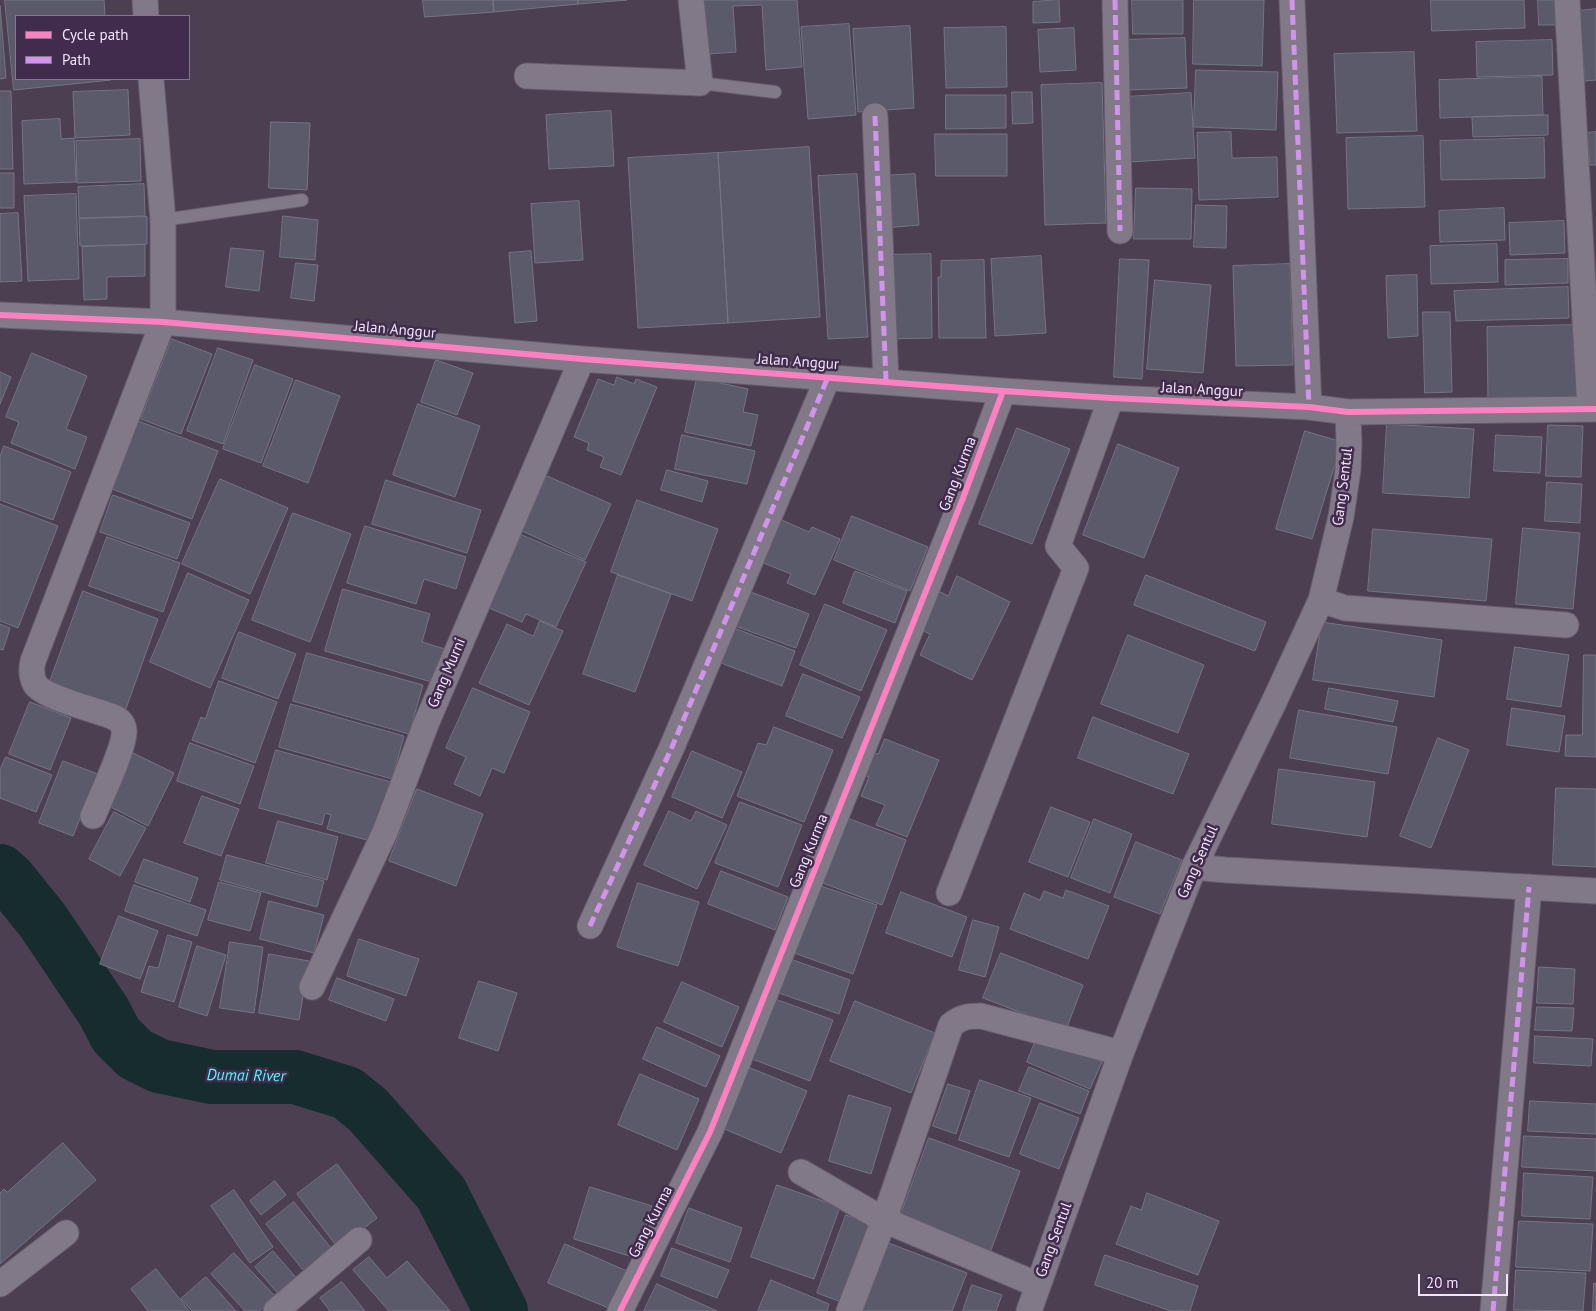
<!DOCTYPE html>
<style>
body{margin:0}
#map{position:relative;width:1596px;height:1311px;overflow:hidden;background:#4b3f51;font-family:"PT Sans",sans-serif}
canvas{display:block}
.legend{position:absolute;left:15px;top:15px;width:175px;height:65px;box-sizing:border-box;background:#422c4e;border:1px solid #887592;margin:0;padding:6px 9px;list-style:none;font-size:15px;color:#f1e3f9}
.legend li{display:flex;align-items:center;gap:10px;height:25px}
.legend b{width:25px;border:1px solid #887592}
.scale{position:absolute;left:1418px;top:1274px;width:90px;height:22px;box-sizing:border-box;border:2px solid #f1e3f9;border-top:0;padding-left:6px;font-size:15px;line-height:18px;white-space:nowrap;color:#f1e3f9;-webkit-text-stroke:4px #422c4e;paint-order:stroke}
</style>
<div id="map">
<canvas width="1596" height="1311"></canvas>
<ul class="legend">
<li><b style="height:6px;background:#ff80c0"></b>Cycle path</li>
<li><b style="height:6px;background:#d193ec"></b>Path</li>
</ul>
<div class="scale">20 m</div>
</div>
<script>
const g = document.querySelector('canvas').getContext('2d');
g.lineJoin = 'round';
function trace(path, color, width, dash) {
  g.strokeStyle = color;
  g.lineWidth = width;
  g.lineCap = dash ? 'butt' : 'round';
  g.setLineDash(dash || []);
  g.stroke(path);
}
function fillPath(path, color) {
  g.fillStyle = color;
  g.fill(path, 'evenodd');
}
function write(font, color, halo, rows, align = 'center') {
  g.font = font + ' "PT Sans",sans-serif';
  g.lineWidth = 5;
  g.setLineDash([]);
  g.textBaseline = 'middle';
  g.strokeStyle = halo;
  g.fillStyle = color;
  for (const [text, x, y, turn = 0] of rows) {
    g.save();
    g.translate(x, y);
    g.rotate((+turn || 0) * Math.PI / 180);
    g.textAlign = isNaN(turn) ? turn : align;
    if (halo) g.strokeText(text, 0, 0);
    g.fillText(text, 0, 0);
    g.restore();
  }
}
trace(new Path2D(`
 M0,871L9,879L43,921L104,1012L116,1035L135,1054L159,1066L212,1077H295L347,1093L368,1110L441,1193L501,1311`), '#172c2e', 54);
const building = new Path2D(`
 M5,0H104L105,16H16V79H111V80L14,90Z
 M423,0H493L494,12L425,17Z
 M493,0H578V4L494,12Z
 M578,0H627L578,4Z
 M705,0H797L802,67L766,70L762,5L733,6L736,52L709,54Z
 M1059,0L1060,22L1033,23V2Z
 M1132,0H1183V34H1133Z
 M1194,0H1264L1262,66L1193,64Z
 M1431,0H1524L1525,28L1432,31Z
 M1538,0H1556L1557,25H1539Z
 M0,6L6,78L0,79Z
 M1596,9V80L1585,81L1579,11Z
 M849,24L856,115L808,119L801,27Z
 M910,26L914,108L858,112L853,29Z
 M1006,27L1007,87L946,88L944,28Z
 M1074,28L1076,70L1040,72L1038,30Z
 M1185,38L1187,88L1126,90L1124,40Z
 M1552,40L1553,75L1477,77L1476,42Z
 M1414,52L1417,131L1337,133L1334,54Z
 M1196,70L1278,72L1276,130L1194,127Z
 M1542,77L1543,115L1440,118L1439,80Z
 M1102,83L1106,223L1045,225L1041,85Z
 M128,90L130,135L75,138L73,92Z
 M0,91H11L13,169H0Z
 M1012,92H1032L1033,123L1013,124Z
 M1191,93L1195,158L1129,162L1125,97Z
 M946,95H1006V128L946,129Z
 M611,111L614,166L549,169L546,115Z
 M1543,115H1548V135L1473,137L1472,117Z
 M60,119L61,139L74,138L76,182L24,184L22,121Z
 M271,122L310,123L307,190L269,188Z
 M1231,132L1232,158L1277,157L1278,197L1199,200L1197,133Z
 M1596,132V165H1590L1587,133Z
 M935,134H1007V176H936Z
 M1423,136L1425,207L1348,209L1346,138Z
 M1544,138L1545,178L1441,180L1440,141Z
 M140,139L141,181L77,183L76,141Z
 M809,147L820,317L728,323L718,153Z
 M718,153L728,323L638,328L628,158Z
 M0,173H14V208H0Z
 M857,174L868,337L828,339L818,176Z
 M915,174L919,225L885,228L881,176Z
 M144,184L145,216L79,218L78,187Z
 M1136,188L1192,189L1191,239H1134Z
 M76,194L79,279L28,281L24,196Z
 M579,201L583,260L535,263L531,204Z
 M1196,205L1227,206L1226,248L1194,247Z
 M1504,208L1505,240L1440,242L1439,211Z
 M18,213L22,281L0,282V214Z
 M283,216L318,220L315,260L280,257Z
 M147,217V244L80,246L79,219Z
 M1564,221L1565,253L1510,255L1509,223Z
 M1497,244L1498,282L1431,284L1430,246Z
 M145,245V276L107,277V299L84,300L82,247Z
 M231,248L264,251L259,291L226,287Z
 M531,251L537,321L515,323L509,253Z
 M931,254L932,338L886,339L885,255Z
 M1041,256L1046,333L995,336L991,259Z
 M1120,259L1149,260L1142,379L1114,377Z
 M1568,259V283L1505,285V260Z
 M984,260L986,338H939L938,277H941V261Z
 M296,263L318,265L314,301L291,298Z
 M1290,264L1293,365L1236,366L1233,266Z
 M1417,275L1418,336L1388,338L1386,276Z
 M1155,280L1211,285L1203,373L1147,369Z
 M1568,287L1569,318L1456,321L1454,291Z
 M1423,312H1450L1452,392L1425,393Z
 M1578,325L1580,398L1488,401L1487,327Z
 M172,339L212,354L181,434L141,419Z
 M218,348L253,360L223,444L187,431Z
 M32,353L87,376L66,429L87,437L75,469L11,443L19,422L6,417Z
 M436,360L473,373L457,415L421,402Z
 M255,365L293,379L261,463L223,449Z
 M0,372L11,377L0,404Z
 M617,377L634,384L636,379L657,387L621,475L600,467L604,457L587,450L589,443L574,437L598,379L614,385Z
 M697,378L748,389L743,412L758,415L751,446L685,432Z
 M296,380L340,396L308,483L263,466Z
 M418,404L480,426L455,497L393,475Z
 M138,421L218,451L192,519L112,489Z
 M1387,424L1474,429L1469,498L1383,493Z
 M1548,425L1583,426L1581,477L1546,476Z
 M1017,428L1070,449L1032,544L979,524Z
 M1305,431L1342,442L1312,539L1276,529Z
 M682,435L755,451L747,484L675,469Z
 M1496,435L1542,437L1540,473L1494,471Z
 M1118,444L1179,468L1144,558L1083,535Z
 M4,446L71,472L53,520L0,500V457Z
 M667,470L708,481L702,502L661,490Z
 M547,476L611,504L585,560L522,531Z
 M220,479L288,508L250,594L182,564Z
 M386,480L481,510L467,553L372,524Z
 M1547,482L1582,484L1580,523L1545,521Z
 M113,495L190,523L177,559L100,532Z
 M637,500L718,529L692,601L611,572Z
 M0,504L58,526L18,628L0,621Z
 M293,513L351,534L310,642L252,620Z
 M852,516L928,547L910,591L834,560Z
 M775,517L809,532L812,527L840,539L815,595L787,583L791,574L756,560Z
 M365,526L466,557L456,589L424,579L416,604L347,583Z
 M1523,528L1580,533L1573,609L1516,604Z
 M1373,529L1492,539L1486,601L1368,591Z
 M522,535L586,562L556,627L526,614L522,622L489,608Z
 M107,537L180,563L163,612L89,586Z
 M855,571L907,591L895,623L843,603Z
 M188,573L249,600L210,688L150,662Z
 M618,575L671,594L635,692L583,674Z
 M1146,575L1266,622L1255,651L1134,605Z
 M957,576L1010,602L972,680L920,655L930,634L919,629L937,590L948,596Z
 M343,589L430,614L422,642L445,649L435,683L325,651Z
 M83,591L158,619L124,714L48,687Z
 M748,591L809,614L796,648L735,626Z
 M825,604L887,630L861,691L800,665Z
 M540,621L563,631L529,705L479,683L507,624L533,636Z
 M1322,622L1442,640L1434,697L1313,680Z
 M0,624L10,628L3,650L0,649Z
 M734,628L795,651L782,686L721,663Z
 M239,632L296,654L278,699L222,678Z
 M1128,635L1204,665L1178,733L1101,704Z
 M1515,647L1569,655L1561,707L1507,699Z
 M307,653L423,685L409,734L293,701Z
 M1584,655H1596V757L1565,756L1566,735H1582Z
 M803,674L860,697L842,738L786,716Z
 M219,681L277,702L255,763L192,740L201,717L205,719Z
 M473,688L530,712L504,773L492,768L480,796L454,784L466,757L446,748Z
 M1329,688L1398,701L1393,722L1325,709Z
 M30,702L71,718L50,770L9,754Z
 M291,704L404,736L392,779L279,747Z
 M1512,708L1565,716L1559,752L1507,745Z
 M1299,710L1397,727L1388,774L1290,758Z
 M1093,717L1189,754L1173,794L1078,758Z
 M774,727L833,750L804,822L737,796L758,743L766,745Z
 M1438,738L1469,750L1431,848L1400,836Z
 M885,739L939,760L907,837L876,825L885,805L861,796L869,777L858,773L868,751L878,754Z
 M190,743L254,766L240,804L177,781Z
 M276,750L391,782L374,842L327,829L331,815L325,813L322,825L259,808Z
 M129,751L174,773L148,826L103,803Z
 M692,751L742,772L722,818L672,797Z
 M6,757L52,775L36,812L0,798V770Z
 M63,761L98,774L73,836L39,823Z
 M1279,769L1375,782L1367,837L1272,824Z
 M1556,788L1596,789V867L1553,865Z
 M417,789L483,814L456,886L389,861Z
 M202,796L239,809L221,856L184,843Z
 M740,802L802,825L778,887L715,863Z
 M1051,807L1090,822L1068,877L1029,862Z
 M669,811L691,821L696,811L727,825L697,889L644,865Z
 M114,812L146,828L120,876L89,859Z
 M842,816L906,840L882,905L817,881Z
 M1094,819L1132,834L1110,893L1071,878Z
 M278,821L338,837L327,880L266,863Z
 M1136,842L1182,860L1160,914L1114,897Z
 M227,855L324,881L317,907L220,880Z
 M144,859L198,878L190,902L135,882Z
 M721,871L788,897L775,930L708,904Z
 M219,882L261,893L250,931L208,920Z
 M638,883L699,902L678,966L617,947Z
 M134,885L206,910L197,936L125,911Z
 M818,885L877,905L853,974L794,953Z
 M1066,890L1109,906L1088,959L1010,929L1024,893L1040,900L1044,891L1063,898Z
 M901,892L967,917L952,957L886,933Z
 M269,901L324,915L314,953L260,939Z
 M119,916L158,931L140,979L100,964Z
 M973,920L999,927L985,977L959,970Z
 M168,935L192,942L174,1002L141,992L149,966L158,968Z
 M359,939L419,959L406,996L347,976Z
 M230,942L263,947L254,1013L220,1008Z
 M197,946L226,955L207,1016L179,1007Z
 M1001,953L1083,985L1066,1030L983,998Z
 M269,954L309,961L299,1020L259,1013Z
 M790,959L850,980L839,1014L779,993Z
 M1539,967L1575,969L1573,1004L1537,1003Z
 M337,978L394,999L386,1021L329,1000Z
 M479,981L517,993L498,1051L459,1038Z
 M682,982L739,1007L722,1047L664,1022Z
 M775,999L833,1020L810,1081L752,1059Z
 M855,1001L935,1033L911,1093L830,1061Z
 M1537,1007L1574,1008L1572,1031L1535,1030Z
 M657,1027L720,1056L706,1087L643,1059Z
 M1038,1035L1102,1062L1090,1089L1027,1062Z
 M1535,1036L1593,1039L1591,1066L1534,1063Z
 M748,1067L807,1091L781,1153L722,1128Z
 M1029,1067L1089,1091L1080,1114L1019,1091Z
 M640,1074L699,1099L677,1150L618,1125Z
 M980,1080L1031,1098L1009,1157L959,1140Z
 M948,1084L970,1091L956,1134L933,1126Z
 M849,1095L891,1108L871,1174L829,1161Z
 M1530,1101L1596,1104V1134L1528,1131Z
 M1040,1103L1079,1118L1059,1169L1020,1154Z
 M1524,1136L1596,1139V1171L1522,1167Z
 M929,1138L1020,1171L990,1253L899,1220Z
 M63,1143L96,1180L0,1264V1193L4,1189L7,1192Z
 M337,1164L377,1218L338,1248L297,1194Z
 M1524,1173L1593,1177L1590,1219L1522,1216Z
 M275,1181L286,1195L261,1215L250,1201Z
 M777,1185L840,1207L814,1279L751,1257Z
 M590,1187L652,1206L636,1258L574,1239Z
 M234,1190L273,1247L250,1263L211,1206Z
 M1147,1193L1219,1221L1198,1275L1116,1244L1131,1206L1141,1210Z
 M294,1202L335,1253L307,1275L266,1224Z
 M689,1208L742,1228L730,1262L676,1243Z
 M846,1215L876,1226L847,1304L817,1293Z
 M1519,1221L1593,1224L1590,1271L1516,1267Z
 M886,1242L967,1273L952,1311H859Z
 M565,1244L627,1271L611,1309L548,1283Z
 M672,1248L729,1270L717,1298L661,1276Z
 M273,1251L299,1281L281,1297L255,1267Z
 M234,1253L275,1296L259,1311H245L211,1274Z
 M1105,1255L1198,1286L1190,1311H1171L1095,1285Z
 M369,1257L387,1278L407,1261L450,1311H389L353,1270Z
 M156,1269L189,1311H148L131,1289Z
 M1516,1270L1586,1273L1583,1311L1514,1310Z
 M206,1277L236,1311H192L181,1299Z
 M771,1280L829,1304L827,1311H758Z
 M342,1282L365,1311H330L320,1298Z
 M1594,1283L1596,1284V1311H1593Z
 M657,1284L717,1311H644Z
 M972,1285L1002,1295L996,1311H963Z`);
fillPath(building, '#5a5a6a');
trace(building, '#747584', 1);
const service = new Path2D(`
 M700,83L775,92
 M163,220L302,200`);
const minor = new Path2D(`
 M145,0L146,16
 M1115,0L1120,231
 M1292,0L1309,407
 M1567,0L1590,409
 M527,76L700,83L691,0
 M875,116L886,381
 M0,315L163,322L582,359L1003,391L1111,398L1309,407L1348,412L1596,409
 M1321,600L1345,608L1566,625
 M93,816C100,799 126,745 124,730C123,722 118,719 111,716C95,710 43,697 35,684C31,676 31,669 33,661L163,322V220L151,79
 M1194,867L1226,870L1596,891
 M949,893L1076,568L1058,546L1111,398
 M590,926L672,747L828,377
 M312,987L385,832L426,724L582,359
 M801,1172L884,1220L1038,1285
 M0,1284L66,1233
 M276,1311L359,1240
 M620,1311L710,1132L963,498L1003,391
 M849,1311L884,1220L951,1025C961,1017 968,1016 981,1016L1121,1053
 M1029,1311L1121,1053L1194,867L1274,702L1321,600L1341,517L1348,470L1349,444L1348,412
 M1493,1311L1529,887`);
trace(service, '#675c6c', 14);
trace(minor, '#675c6c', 27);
trace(service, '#827988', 12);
trace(minor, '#827988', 25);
trace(new Path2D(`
 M1115,0L1120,231
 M1292,0L1309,407
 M875,116L886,381
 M590,926L672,747L828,377
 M1493,1311L1529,887`), '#d193ec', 5, [10, 5]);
trace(new Path2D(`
 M0,315L163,322L582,359L1003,391L1111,398L1309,407L1348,412L1596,409
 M620,1311L710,1132L963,498L1003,391`), '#ff80c0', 6);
write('15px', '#f1e3f9', '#422c4e', [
 ["Jalan Anggur",395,330,5],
 ["Jalan Anggur",798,362,4],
 ["Jalan Anggur",1202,390,3],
 ["Gang Kurma",958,474,-69],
 ["Gang Sentul",1343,487,-83],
 ["Gang Murni",447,673,-67],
 ["Gang Kurma",809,851,-68],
 ["Gang Sentul",1198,862,-66],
 ["Gang Kurma",651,1222,-63],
 ["Gang Sentul",1054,1240,-70]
]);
write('italic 16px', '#3efefc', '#422c4e', [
 ["Dumai River",246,1076,1]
]);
</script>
